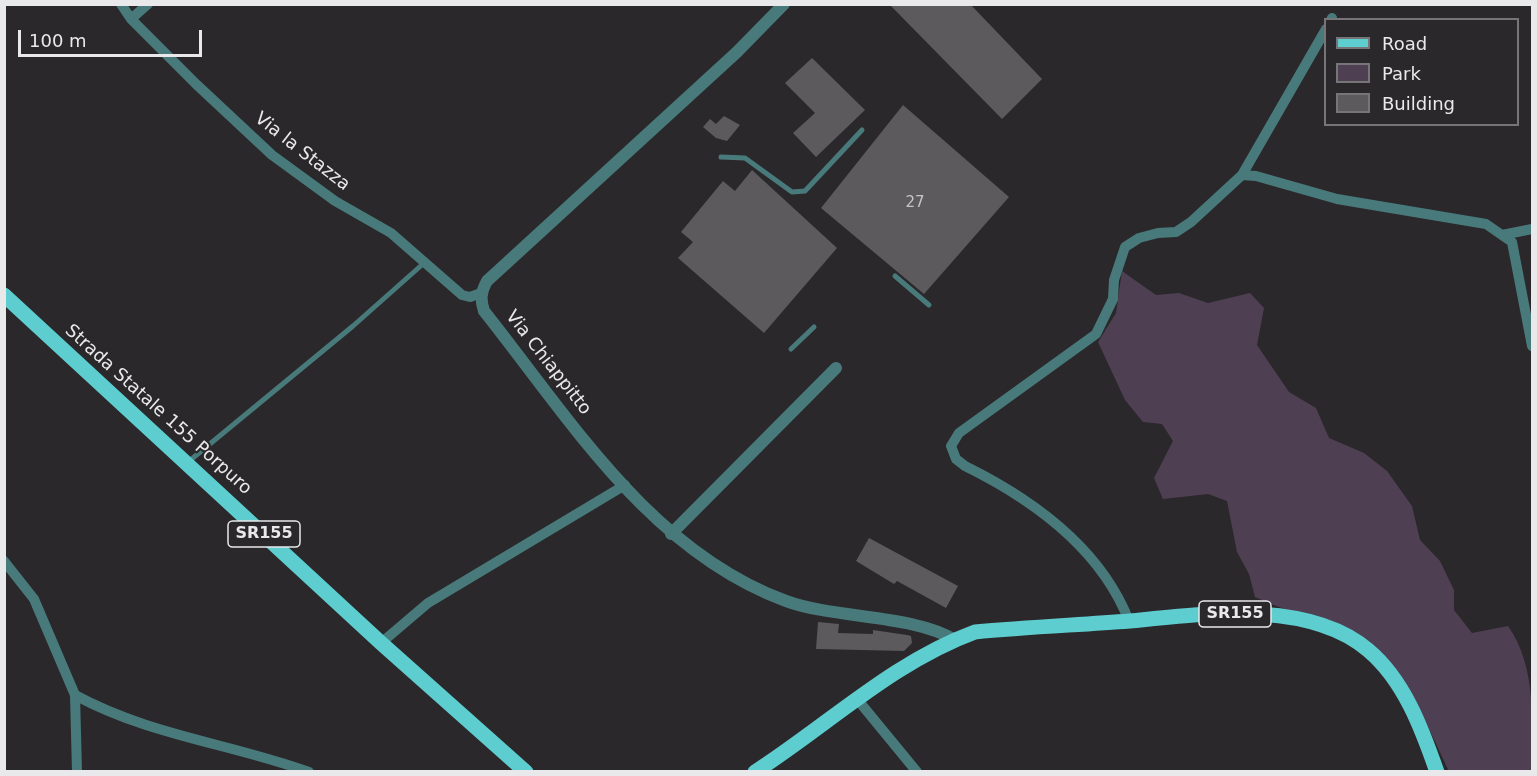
<!DOCTYPE html>
<style>
body{margin:0}
#map{position:relative;width:1537px;height:776px;overflow:hidden;background:#2a282a;font-family:"DejaVu Sans",sans-serif}
canvas{display:block}
.frame{position:absolute;inset:0;border:6px solid #e9e8ea;pointer-events:none}
.legend{position:absolute;left:1324px;top:18px;width:195px;height:108px;box-sizing:border-box;background:#2a282a;border:2px solid #767577;margin:0;padding:8px 10px;list-style:none;font-size:18px;color:#e9e8ea}
.legend li{display:flex;align-items:center;gap:12px;height:30px}
.legend b{width:30px;border:2px solid #767577}
.scale{position:absolute;left:18px;top:30px;width:184px;height:27px;box-sizing:border-box;border:3px solid #e9e8ea;border-top:0;padding-left:8px;font-size:18px;line-height:21px;white-space:nowrap;color:#e9e8ea;-webkit-text-stroke:4px #2a282a;paint-order:stroke}
</style>
<div id="map">
<canvas width="1537" height="776"></canvas>
<div class="frame"></div>
<ul class="legend">
<li><b style="height:8px;background:#5ecdcf"></b>Road</li>
<li><b style="height:16px;background:#4f3f52"></b>Park</li>
<li><b style="height:16px;background:#5c5a5c"></b>Building</li>
</ul>
<div class="scale">100 m</div>
</div>
<script>
const g = document.querySelector('canvas').getContext('2d');
g.lineJoin = 'round';
function fillPath(path, color) {
  g.fillStyle = color;
  g.fill(path, 'evenodd');
}
function trace(path, color, width, dash) {
  g.strokeStyle = color;
  g.lineWidth = width;
  g.lineCap = dash ? 'butt' : 'round';
  g.setLineDash(dash || []);
  g.stroke(path);
}
function write(font, color, halo, rows, align = 'center') {
  g.font = font + ' "DejaVu Sans",sans-serif';
  g.lineWidth = 4.5;
  g.setLineDash([]);
  g.textBaseline = 'middle';
  g.strokeStyle = halo;
  g.fillStyle = color;
  for (const [text, x, y, turn = 0] of rows) {
    g.save();
    g.translate(x, y);
    g.rotate((+turn || 0) * Math.PI / 180);
    g.textAlign = isNaN(turn) ? turn : align;
    if (halo) g.strokeText(text, 0, 0);
    g.fillText(text, 0, 0);
    g.restore();
  }
}
fillPath(new Path2D(`
 M1122,271L1156,295L1179,293L1208,303L1250,293L1264,308L1257,345L1289,392L1316,408L1329,438L1364,453L1387,471L1412,506L1420,540L1440,561L1454,590V610L1472,633L1508,626C1537,667 1532,723 1532,771H1449C1421,712 1394,642 1326,619C1314,615 1301,614 1290,611C1278,607 1267,602 1255,597L1249,574L1237,552L1227,501L1208,494L1163,499L1154,478L1173,441L1162,424L1143,422L1125,400L1098,342L1116,313Z`), '#4f3f52');
fillPath(new Path2D(`
 M889,4H970L1042,79L1002,119Z
 M812,58L865,110L816,157L793,133L815,113L785,83Z
 M903,105L1009,197L924,294L821,208Z
 M724,116L740,125L727,141L716,138L703,127L710,119L716,124Z
 M752,170L837,248L764,333L678,258L693,242L681,232L723,181L735,191Z
 M869,538L958,586L946,608L897,581L894,584L856,561Z
 M818,622L839,624L838,633L873,634V630L907,635L911,636L912,643L904,651L816,649Z`), '#5c5a5c');
trace(new Path2D(`
 M721,157L745,158L792,192L805,191L862,130
 M895,276L929,305
 M791,349L814,327
 M188,462L353,326L424,263`), '#497a7b', 5);
trace(new Path2D(`
 M121,4L131,19L196,84L272,155L335,201L391,233L462,295L470,297L481,293
 M131,19L148,4
 M1331,20L1332,18
 M1242,175L1326,29
 M1502,235L1532,229
 M4,561L34,599L75,695L77,772
 M1129,621C1101,549 1032,499 965,466L956,459L951,446L959,433L1096,334L1113,299L1114,280L1125,247L1139,238L1158,233L1176,232L1191,222L1242,175L1256,176L1337,199L1486,224L1512,242L1532,346
 M381,643L428,603L625,485
 M75,695C148,735 232,744 309,772
 M857,699L917,772`), '#497a7b', 10);
trace(new Path2D(`
 M784,4L737,52L487,281C481,292 480,299 484,311C570,419 650,551 786,601C835,619 912,614 955,640
 M671,534L836,368`), '#497a7b', 12);
trace(new Path2D(`
 M4,295L381,643L526,772
 M755,772C828,725 893,662 975,632C1027,627 1078,625 1130,621C1202,614 1308,599 1368,650C1404,680 1422,729 1437,772`), '#5ecdcf', 15);
write('15px', '#c6c4c6', null, [
 ["27",915,203]
]);
for (const [x, y, w] of [
 [264,534,72],
 [1235,614,72]
]) {
  const box = new Path2D();
  box.roundRect(x - w / 2, y - 13, w, 26, 4.5);
  g.fillStyle = '#2a282a';
  g.fill(box);
  trace(box, '#e9e8ea', 1.5);
}
write('bold 16px', '#e9e8ea', null, [
 ["SR155",264,534],
 ["SR155",1235,614]
]);
write('18px', '#e9e8ea', '#2a282a', [
 ["Via la Stazza",302,152,38],
 ["Via Chiappitto",548,363,52],
 ["Strada Statale 155 Porpuro",158,410,42]
]);
</script>
